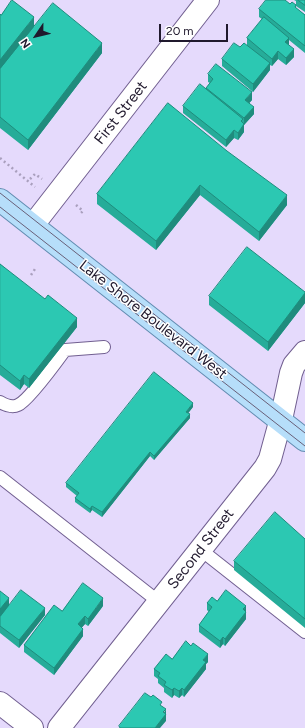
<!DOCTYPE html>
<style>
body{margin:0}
#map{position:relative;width:305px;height:728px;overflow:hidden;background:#e5dafc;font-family:Figtree,sans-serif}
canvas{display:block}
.north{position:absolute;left:16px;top:16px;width:40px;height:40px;-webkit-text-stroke:3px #fff;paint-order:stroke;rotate:235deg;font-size:11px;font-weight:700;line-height:16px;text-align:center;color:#20192d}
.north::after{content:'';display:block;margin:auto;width:14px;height:18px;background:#20192d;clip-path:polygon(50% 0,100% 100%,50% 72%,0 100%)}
.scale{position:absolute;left:159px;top:24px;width:69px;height:18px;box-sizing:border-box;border:2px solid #20192d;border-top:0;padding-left:5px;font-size:12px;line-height:14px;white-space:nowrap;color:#20192d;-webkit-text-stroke:3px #fff;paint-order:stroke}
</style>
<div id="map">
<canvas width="305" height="728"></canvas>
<div class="north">N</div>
<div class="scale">20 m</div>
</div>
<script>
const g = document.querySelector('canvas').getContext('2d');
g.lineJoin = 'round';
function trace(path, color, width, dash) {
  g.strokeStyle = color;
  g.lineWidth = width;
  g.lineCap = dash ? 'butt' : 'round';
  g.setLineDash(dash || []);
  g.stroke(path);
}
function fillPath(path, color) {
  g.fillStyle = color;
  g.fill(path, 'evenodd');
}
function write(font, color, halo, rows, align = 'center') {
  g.font = font + ' Figtree,sans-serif';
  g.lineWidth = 3;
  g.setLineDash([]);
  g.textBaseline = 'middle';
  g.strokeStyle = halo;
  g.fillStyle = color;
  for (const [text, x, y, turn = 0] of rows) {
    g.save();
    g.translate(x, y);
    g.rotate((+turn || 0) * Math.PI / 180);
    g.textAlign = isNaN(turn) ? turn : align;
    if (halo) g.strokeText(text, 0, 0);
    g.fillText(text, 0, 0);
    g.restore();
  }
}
const lane = new Path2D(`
 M0,402C5,405 12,408 18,405C28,401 57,361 65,350L104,347
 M0,477L159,602
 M201,550L305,632`);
const street = new Path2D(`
 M33,225L208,0
 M0,703L32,728
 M59,728L265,468L270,459L282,415L291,373L294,365L305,352`);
const primary = new Path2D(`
 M0,200L305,440`);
trace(lane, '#715f90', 14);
trace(street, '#715f90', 24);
trace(primary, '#628bb0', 24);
trace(new Path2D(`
 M0,158L35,187
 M30,179L35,174L42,179
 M76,205L83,211L79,215
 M31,275L35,269`), '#aaa0be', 2.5, [2, 3]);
trace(lane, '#fff', 12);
trace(street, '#fff', 22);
trace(primary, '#b6defa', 22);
trace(new Path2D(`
 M0,193L305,433
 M0,207L305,446`), '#696079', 1);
fillPath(new Path2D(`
 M294,0H305V12L296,6V8L305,15V53L289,40V45L294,57L286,65L278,59L272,66L270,65V70L253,92L222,66V59L240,47L247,45V38L262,19L259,17V9L290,4L296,5V1Z
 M0,14L102,53L28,150L0,128Z
 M208,74L252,100L249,103L254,114L244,125V132L238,140L234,138L226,147L183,113V106L206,89V88L210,83L208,82Z
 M168,103L287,205L259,241L200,195L156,250L97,204V194Z
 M0,264L77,327L29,388L24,384L20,390L0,375Z
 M305,292V303L268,351L209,305V296Z
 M193,407L188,413L190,418L154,460L150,456L102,517L92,510L90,513L75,502V498L77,496L66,487V483Z
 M305,539V628L234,570V561Z
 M0,591L9,605L45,615L19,648L0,633Z
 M217,601L246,606V619L225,646L223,644L220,648L199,632V625L209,612L207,610V603Z
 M103,606L88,626L85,624L82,627L83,636L54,675L24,652V645Z
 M172,659L208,662L206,664V669L184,697L182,695L179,698L174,695L172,698L164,692V688L158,683V679L154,676V669Z`), '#26ac99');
fillPath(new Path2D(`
 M34,17V27L0,70V60Z
 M289,38V45L285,42Z
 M102,43V53L28,150V140Z
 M294,49V57L286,65V58Z
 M278,51V59L272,66V59Z
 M270,63V70L253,92V84Z
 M252,92V100L245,108V100Z
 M254,107V114L244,125V118Z
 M244,124V132L238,140V133Z
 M234,130V138L226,147V140Z
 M200,185V195L156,250V241Z
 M287,195V205L259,241V232Z
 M305,293V303L268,351V342Z
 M77,318V327L29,388V379Z
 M24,375V384L20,390V381Z
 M193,403V407L186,416V412Z
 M190,414V418L154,460V456Z
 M150,452V456L102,517V512Z
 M92,506V510L90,513V509Z
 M9,598V605L0,617V609Z
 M103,598V606L88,626V619Z
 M246,606V619L225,646V639Z
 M45,608V615L19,648V640Z
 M85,616V624L78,632V624Z
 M83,629V636L54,675V668Z
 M223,637V644L220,648V641Z
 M208,654V662L206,664V669L184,697V690L203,660Z
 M174,688V695L172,698V690Z
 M182,688V695L179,698V691Z
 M166,709V721L160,728H155Z`), '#1f8c7d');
const building = new Path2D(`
 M12,0L34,17L0,60V14L1,15Z
 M266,0H285L290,4L292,2L296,5L295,7L305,15V46L259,9Z
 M298,0H305V5Z
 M53,3L102,43L28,140L0,117V69Z
 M264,17L289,38L285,42L294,49L286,58L278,51L272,59L247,38Z
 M234,43L240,47L244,43L270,63L253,84L222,59Z
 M216,64L252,92L245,100L254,107L244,118L206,88L213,79L208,74Z
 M200,84L243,119L241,121L244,124L238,133L234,130L226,140L183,106Z
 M168,103L227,151L287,195L259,232L200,185L156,241L97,194Z
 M247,247L305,292V293L268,342L209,296Z
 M0,264L45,299L48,295L77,318L29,379L24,375L20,381L0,365Z
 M154,372L193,403L186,412L190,414L154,456L150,452L102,512L92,506L90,509L75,498L79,493L66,483Z
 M275,512L305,539V619L234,561Z
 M83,583L103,598L88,619L85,616L78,624L83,629L54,668L24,645L54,605L62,611Z
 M21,590L45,608L19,640L0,626V617Z
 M226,590L246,606L243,609L246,612L225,639L223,637L220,641L199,625L212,607L207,603L212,597L217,601Z
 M0,591L9,598L0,609Z
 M186,641L191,646L193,643L208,654L203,660L206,662L184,690L182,688L179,691L174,688L172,690L164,685L166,682L158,676L160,673L154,669L166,654L172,659Z
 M145,693L151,697L153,695L162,702L160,705L166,709L163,712L166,714L155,728H120L119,726Z`);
fillPath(building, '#2cc8b2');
trace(building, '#1f8c7d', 1);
write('15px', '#20192d', '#fff', [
 ["First Street",121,113,-52],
 ["Lake Shore Boulevard West",153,320,38],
 ["Second Street",201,549,-52]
]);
</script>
